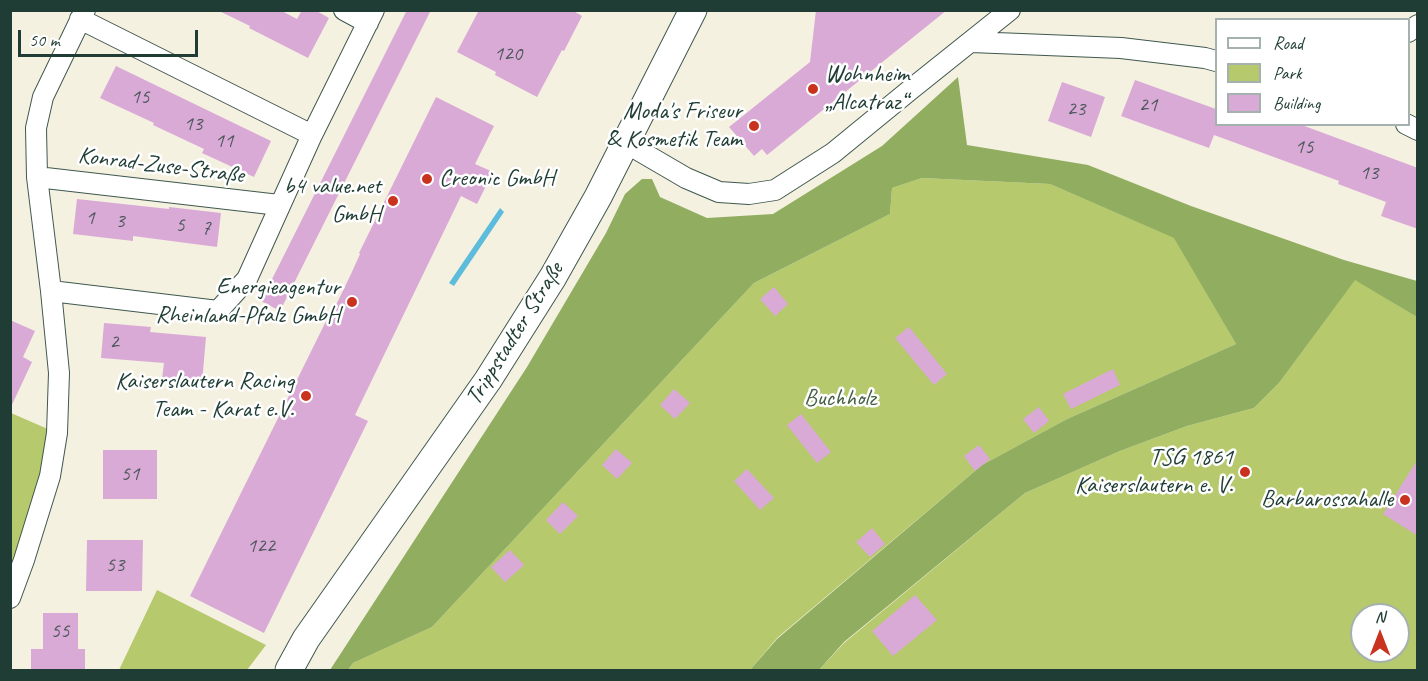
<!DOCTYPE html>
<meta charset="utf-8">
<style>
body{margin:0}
#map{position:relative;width:1428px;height:681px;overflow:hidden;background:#f5f1e0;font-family:Caveat,sans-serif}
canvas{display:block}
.frame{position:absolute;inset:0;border:12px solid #1f3d34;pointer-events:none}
.legend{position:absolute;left:1215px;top:18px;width:195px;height:108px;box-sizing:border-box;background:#fff;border:2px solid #a5b1ae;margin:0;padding:8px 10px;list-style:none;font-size:18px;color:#1f3d34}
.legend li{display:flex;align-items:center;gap:12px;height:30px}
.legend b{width:30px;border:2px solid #a5b1ae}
.north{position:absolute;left:1350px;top:603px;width:60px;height:60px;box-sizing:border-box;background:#fff;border:2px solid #a5b1ae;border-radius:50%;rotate:0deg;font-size:16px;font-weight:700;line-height:24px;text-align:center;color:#1f3d34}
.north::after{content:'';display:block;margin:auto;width:21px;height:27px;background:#c8321e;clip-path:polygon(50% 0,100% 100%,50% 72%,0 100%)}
.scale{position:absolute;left:18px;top:30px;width:180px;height:27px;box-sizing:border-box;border:3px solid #1f3d34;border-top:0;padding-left:8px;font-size:18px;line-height:21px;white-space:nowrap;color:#1f3d34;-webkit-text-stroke:4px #fff;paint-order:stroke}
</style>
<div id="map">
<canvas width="1428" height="681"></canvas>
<div class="frame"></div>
<ul class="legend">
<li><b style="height:8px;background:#fff"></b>Road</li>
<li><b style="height:16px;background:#b6c96c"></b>Park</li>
<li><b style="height:16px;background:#daaad7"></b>Building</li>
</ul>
<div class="north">N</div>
<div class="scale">50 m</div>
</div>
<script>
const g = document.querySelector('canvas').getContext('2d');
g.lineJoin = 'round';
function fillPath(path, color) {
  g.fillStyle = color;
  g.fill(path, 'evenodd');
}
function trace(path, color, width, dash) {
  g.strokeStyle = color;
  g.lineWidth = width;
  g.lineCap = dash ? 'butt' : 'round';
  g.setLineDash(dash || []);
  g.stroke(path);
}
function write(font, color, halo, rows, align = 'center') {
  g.font = font + ' Caveat,sans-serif';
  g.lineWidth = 5;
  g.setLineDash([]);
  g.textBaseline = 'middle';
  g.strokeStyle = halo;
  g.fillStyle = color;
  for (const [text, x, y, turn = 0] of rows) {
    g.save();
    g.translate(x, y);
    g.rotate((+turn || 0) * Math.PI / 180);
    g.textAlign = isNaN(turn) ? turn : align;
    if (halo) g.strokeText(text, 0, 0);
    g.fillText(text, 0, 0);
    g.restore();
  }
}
fillPath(new Path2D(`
 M922,178L1050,184L1175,238L1236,344L1067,419L982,465L777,638L750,670H348L353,663L432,627L754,283L890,214L892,188Z
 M1355,279L1417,317V670H819L844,643L1025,493L1120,451L1187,426L1254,408L1279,383ZM1362,615H1398V651H1362Z
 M11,413L57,433L11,598Z
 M157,590L266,645L247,670H119Z`), '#b6c96c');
fillPath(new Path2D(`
 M958,77L967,145L1088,165L1191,206L1344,260L1417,281V317L1355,280L1279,383L1254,408L1187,426L1120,451L1025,493L844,642L819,670H750L777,639L982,465L1067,419L1236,344L1174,238L1050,184L922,178L892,188L890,214L754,283L432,627L353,663L348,670H330L527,367L606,233L625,194L642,179H652L660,197L707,218L773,214L882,146Z`), '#90ad60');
fillPath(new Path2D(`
 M500,208L504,212L454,286L449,283Z`), '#5dbcdb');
fillPath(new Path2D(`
 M217,10H280L297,19L302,10H315L329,18L308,58L249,28L250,26Z
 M407,10H431L280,311L261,301Z
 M479,10H572L582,16L564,51L562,50L537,97L495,75L496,72L457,52Z
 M816,10H947L767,155L762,149L754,156L729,127L810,62Z
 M116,66L271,141L254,177L202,153L204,149L153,125L154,123L100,98Z
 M1135,80L1216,109V124H1299L1418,168V229L1381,216L1386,202L1338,184L1339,181L1214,135L1209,148L1121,116Z
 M1062,82L1105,97L1091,137L1048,121Z
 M436,97L494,126L475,164L493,172L477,204L461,196L355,415L368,421L264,633L190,596L333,307H335L351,274L360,254L359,253Z
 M77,199L169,209V207L221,213L217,247L133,236V241L73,234Z
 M774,287L788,304L775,316L760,299Z
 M10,320L35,331L23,357L32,362L10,409Z
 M104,323L151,327L150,332L206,337L202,383L162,379L164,363L101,358Z
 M909,327L947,374L934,385L895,338Z
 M1113,369L1120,385L1071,409L1063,394Z
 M674,389L690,403L675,419L660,405Z
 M1039,407L1049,421L1034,433L1023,419Z
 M801,414L831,452L817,463L787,425Z
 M979,445L990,459L975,471L964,456Z
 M616,449L632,463L617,479L602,465Z
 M103,450H157V499H103Z
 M1418,459V536L1383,514Z
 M747,469L774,498L760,510L734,481Z
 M563,502L578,516L560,534L546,520Z
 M872,528L885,544L870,557L856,542Z
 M87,540H143L142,591H86Z
 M510,550L524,565L505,582L491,567Z
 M915,595L937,620L893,656L872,631Z
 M43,613H78V649H85V670H31V649H43Z`), '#daaad7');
const street = new Path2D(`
 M344,10L368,23
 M80,19L312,135
 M1408,32L1418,25
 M971,42L1121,48L1205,58L1216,61
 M1406,124L1418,130
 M626,143L686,178L719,192L749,194L775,190L833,153L910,90L1010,10
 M37,177L279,205
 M51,291L218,311L247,279L312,135L374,10
 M10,598L24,560L50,476L57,433L59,373L51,291L37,177L36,128L43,97L85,10`);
const secondary = new Path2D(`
 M289,670L306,639L488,380L553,277L598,197L693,10`);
trace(street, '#3f584e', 22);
trace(secondary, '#3f584e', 29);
trace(street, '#fff', 20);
trace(secondary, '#fff', 27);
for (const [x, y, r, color] of [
 [813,89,6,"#c8321e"],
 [754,126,6,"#c8321e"],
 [427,179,6,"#c8321e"],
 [393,201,6,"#c8321e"],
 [352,302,6,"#c8321e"],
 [306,396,6,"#c8321e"],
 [1245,472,6,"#c8321e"],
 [1405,500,6,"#c8321e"]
]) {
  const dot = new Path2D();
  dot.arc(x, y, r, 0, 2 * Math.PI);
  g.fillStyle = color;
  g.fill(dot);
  trace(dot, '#fff', 2);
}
write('21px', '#4e585d', null, [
 ["120",508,54],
 ["15",140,97],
 ["21",1148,105],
 ["23",1076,109],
 ["13",193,124],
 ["11",224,141],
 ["15",1304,147],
 ["13",1369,173],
 ["1",90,218],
 ["3",120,221],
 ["5",180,225],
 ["7",206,228],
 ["2",114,342],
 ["51",130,474],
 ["122",261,546],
 ["53",115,565],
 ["55",60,631]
]);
write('24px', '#1f3d34', '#fff', [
 ["Wohnheim",825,75,"left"],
 ["„Alcatraz“",825,103,"left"],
 ["Moda's Friseur",742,112],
 ["& Kosmetik Team",742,140],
 ["Creonic GmbH",439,179,"left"],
 ["b4 value.net",381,187],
 ["GmbH",381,215],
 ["Energieagentur",340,288],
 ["Rheinland-Pfalz GmbH",340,316],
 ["Kaiserslautern Racing",294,382],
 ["Team - Karat e.V.",294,410],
 ["TSG 1861",1233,458],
 ["Kaiserslautern e. V.",1233,486],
 ["Barbarossahalle",1393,500]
], 'right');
write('24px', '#1f3d34', '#fff', [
 ["Konrad-Zuse-Straße",161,166,7],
 ["Trippstadter Straße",515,334,-58]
]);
write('24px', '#456042', '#fff', [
 ["Buchholz",840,399]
]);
</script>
